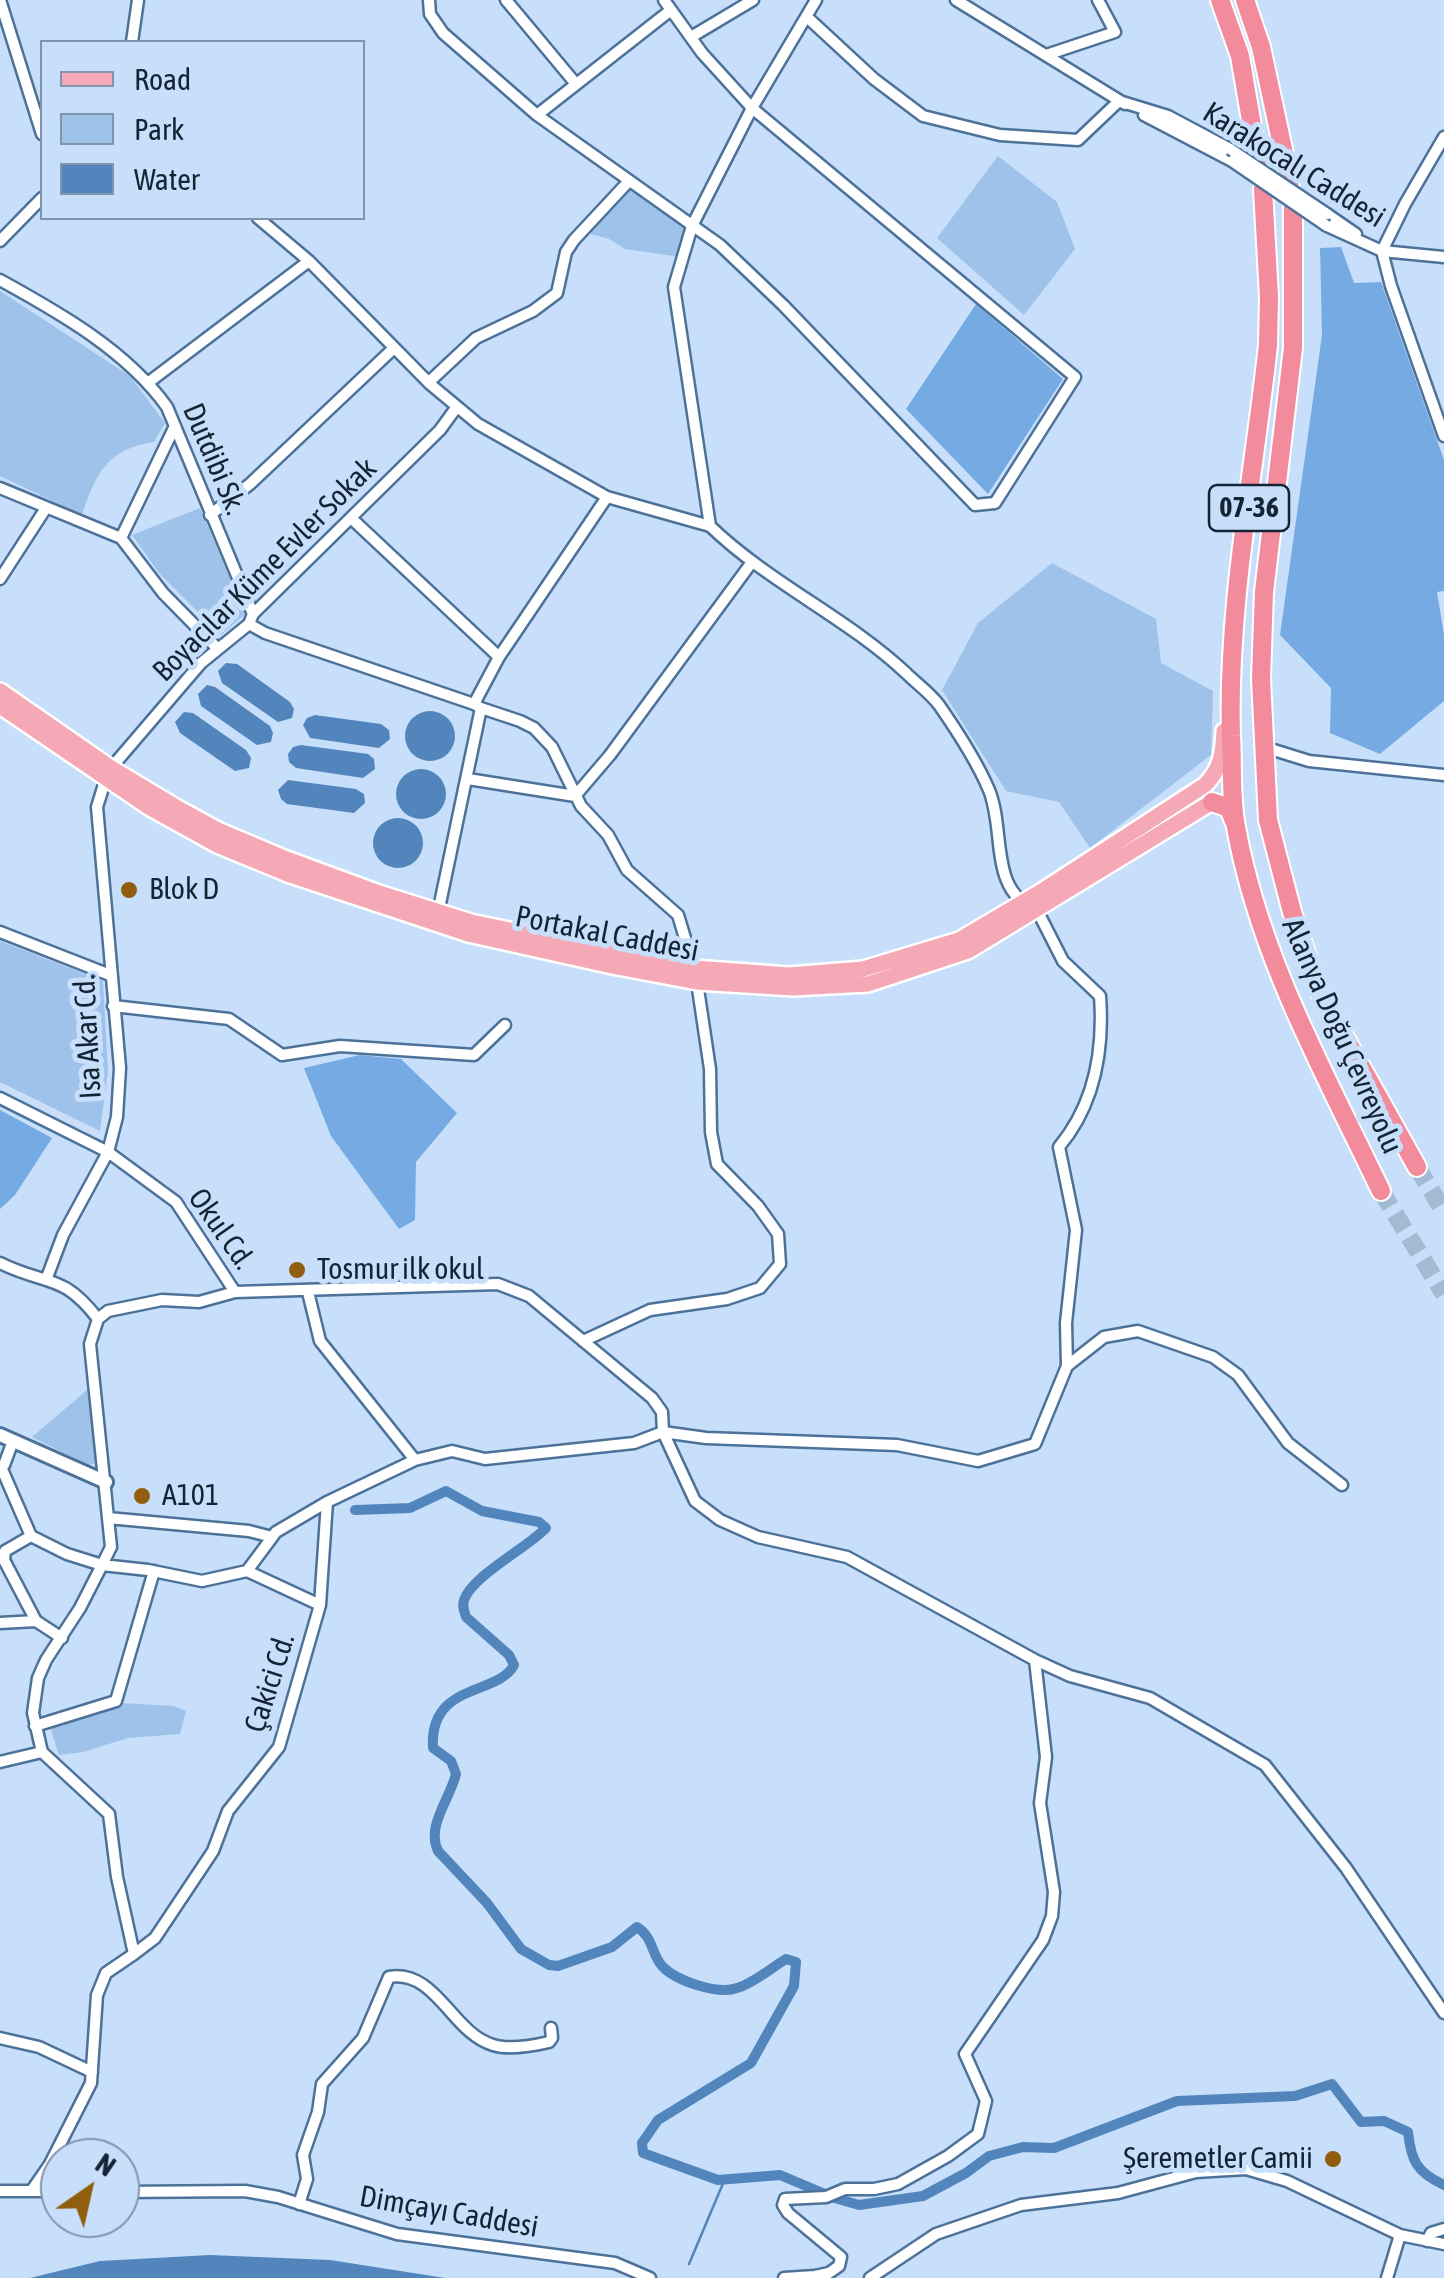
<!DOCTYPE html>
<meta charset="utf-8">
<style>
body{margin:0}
#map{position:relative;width:1444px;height:2278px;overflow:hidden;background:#c7dffa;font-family:"Asap Condensed",sans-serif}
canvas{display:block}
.legend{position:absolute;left:40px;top:40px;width:325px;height:180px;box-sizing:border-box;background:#c7dffa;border:2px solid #8094ab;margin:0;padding:12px 18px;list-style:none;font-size:30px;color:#152435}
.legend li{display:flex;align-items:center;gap:20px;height:50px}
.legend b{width:50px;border:2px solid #8094ab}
.north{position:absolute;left:40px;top:2138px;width:100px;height:100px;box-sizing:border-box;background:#c7dffa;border:2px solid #8094ab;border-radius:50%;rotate:34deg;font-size:28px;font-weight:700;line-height:40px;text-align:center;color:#152435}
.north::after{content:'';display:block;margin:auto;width:35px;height:45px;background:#905e0e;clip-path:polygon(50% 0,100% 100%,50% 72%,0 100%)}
</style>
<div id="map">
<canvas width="1444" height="2278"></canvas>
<ul class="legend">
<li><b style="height:12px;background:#f5a8b5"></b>Road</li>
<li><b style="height:28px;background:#9fc2ea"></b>Park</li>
<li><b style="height:28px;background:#5285bc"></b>Water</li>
</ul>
<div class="north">N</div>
</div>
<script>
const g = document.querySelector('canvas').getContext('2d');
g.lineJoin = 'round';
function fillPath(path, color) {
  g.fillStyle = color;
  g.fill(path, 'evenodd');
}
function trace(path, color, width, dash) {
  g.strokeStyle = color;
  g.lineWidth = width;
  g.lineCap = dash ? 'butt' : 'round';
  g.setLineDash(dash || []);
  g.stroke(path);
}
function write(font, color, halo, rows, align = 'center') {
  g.font = font + ' "Asap Condensed",sans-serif';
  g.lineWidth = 10;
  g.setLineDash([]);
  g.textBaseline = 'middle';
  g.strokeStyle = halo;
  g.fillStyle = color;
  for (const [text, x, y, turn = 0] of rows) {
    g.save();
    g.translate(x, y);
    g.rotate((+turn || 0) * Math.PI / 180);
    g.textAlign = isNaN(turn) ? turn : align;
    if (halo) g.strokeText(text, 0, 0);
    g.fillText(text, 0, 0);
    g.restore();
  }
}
fillPath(new Path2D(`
 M998,156L1057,202L1075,249L1024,315L937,238Z
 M630,185L689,227L680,257L625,249L609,239L584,232Z
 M0,291L130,376L165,423L154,442C107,449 96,473 82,515L0,476Z
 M200,508L245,614L221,635L159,573L132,535Z
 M1052,563L1156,619L1161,663L1213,691L1211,755L1090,848L1059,802L1006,791L942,690L978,623Z
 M0,941L103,981L108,1071L100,1131L0,1082Z
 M87,1390L97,1463L87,1465L32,1437Z
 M121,1703L174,1706L186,1711L180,1734L128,1738L83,1752L59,1755L51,1730L54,1726Z`), '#9fc2ea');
fillPath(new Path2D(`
 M1341,247L1354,283L1381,282L1444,460V591L1437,592L1444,635V701L1380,754L1330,733L1331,688L1280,635L1322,335L1320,248Z
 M976,304L1063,379L988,494L906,409Z
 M360,1055L401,1059L457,1113L416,1162L415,1220L399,1229L331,1136L304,1068Z
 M0,1110L52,1138L15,1195L0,1209Z`), '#76aae3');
fillPath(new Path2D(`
 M226,663L237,664L290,702L294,709L292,718L278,722L222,683L218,671Z
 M207,685L215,687L270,726L273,733L271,742L257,745L201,706L198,694Z
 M405 736a25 25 0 1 1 50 0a25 25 0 1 1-50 0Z
 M184,712L193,713L246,750L251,758L249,768L235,771L180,733L175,722Z
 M315,715L381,724L389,730L390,739L379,748L310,738L303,725L307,718Z
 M301,745L368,754L374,759L375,769L363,778L296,768L289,762L288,754L293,747Z
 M396 794a25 25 0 1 1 50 0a25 25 0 1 1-50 0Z
 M288,780L356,789L364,794L365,803L354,813L287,804L281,799L278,790Z
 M373 843a25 25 0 1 1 50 0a25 25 0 1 1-50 0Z
 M210,2255L330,2260L445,2278H30L100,2261Z`), '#5285bc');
trace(new Path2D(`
 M689,2264L724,2181`), '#5285bc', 2.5);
trace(new Path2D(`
 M355,1510L410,1508L446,1491L482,1511L539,1522L546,1528C527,1548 472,1576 464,1600C462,1607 464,1610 466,1617L509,1655L514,1665C498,1696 429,1682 433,1748L451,1761L456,1774C450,1799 426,1826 438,1851L487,1903L521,1949L549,1965L558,1966L612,1947L637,1927C653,1937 651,1953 662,1966C676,1981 718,1995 737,1988C754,1983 771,1968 786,1959L796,1962L794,1986L751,2063L658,2120L642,2143L643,2153L718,2180L780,2175L825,2194
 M831,2197L859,2205L923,2196L966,2173L989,2156L1023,2147L1054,2148L1177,2101L1295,2096L1332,2084L1361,2122L1384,2121L1408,2132C1411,2160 1416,2172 1444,2185`), '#5285bc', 10);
trace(new Path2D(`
 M1417,1167L1444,1212
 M1381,1191L1444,1294`), '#a3bad3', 18, [18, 9]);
const minor = new Path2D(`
 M0,0L42,134
 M429,0L430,14L443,33L537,115L720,245L783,305L975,505L995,503L1075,377L752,108L702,53L664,0
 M506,0L576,84
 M956,0L1125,104
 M807,17L874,79L923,116L1000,135L1078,140L1119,101L1168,116L1230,149
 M691,37L753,0
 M132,42L138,0
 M1046,55L1115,32L1098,0
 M537,115L671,10
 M1144,115L1232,161
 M1327,214L1356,234
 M258,218L309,261L430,384L478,424L607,497L710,526
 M1327,226L1382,251L1444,257
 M0,241L42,198
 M1382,251L1391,286L1444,436
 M1382,251L1405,204L1444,137
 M0,280C60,313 127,351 167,407L253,614
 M149,382L309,261
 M429,382L476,338L533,311L557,293L566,252L574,240L629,181
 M0,488L121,538L163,593L218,649
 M210,515L250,484L394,348
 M351,518L499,657
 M121,538L175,426
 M0,579L46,508
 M249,624L265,633L474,704
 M481,708L520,721L534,728L552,747L581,806L608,835L627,870L678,915L694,968
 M1264,747L1309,761L1444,775
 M111,768L201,663L249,624L253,614L440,430L456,408
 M468,779L575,796L610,755L752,562
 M438,913L481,708L474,704L499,657L607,497
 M0,932L110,975
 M113,1006L229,1019L282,1055L340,1046L474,1055L505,1025
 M0,1098L108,1152L176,1202L235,1292L498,1284L529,1296L652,1398L662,1412L663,1432L695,1501L720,1520L758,1537L847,1557L1035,1660L1070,1676L1150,1698L1265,1765L1346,1868L1444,2013
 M0,1263C46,1286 62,1272 98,1319L108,1311L162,1300L199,1302L235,1292
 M46,1280L63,1235L108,1152L117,1117L120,1068L97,807L106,778
 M308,1292L320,1341L415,1460
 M583,1341L650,1310L727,1299L760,1288L780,1264L778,1234L758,1206L717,1164L711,1132L710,1069L697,982
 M1067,1366L1104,1337L1138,1331L1213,1357L1238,1375L1288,1443L1342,1485
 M0,1467L4,1465L13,1441
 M108,1518L249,1531L272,1537
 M31,1536L67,1554L102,1565L111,1547L90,1344L98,1319
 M247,1571L320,1605
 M36,1621L62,1638
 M0,1623L36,1621L4,1560L5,1551L31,1536L1,1467
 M35,1726L116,1701L154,1571
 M0,1762L42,1752
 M134,1954L155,1938L213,1851L228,1811L279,1747L320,1605L327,1502
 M0,2038L39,2047L92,2072
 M32,2190L50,2164L91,2083L97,1995L106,1973L134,1954L117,1877L109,1814L42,1752L33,1713L38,1678L46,1660L80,1608L102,1565L148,1570L202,1581L247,1571L276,1532L327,1502L415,1460L452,1451L485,1459L634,1443L663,1432L706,1438L897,1445L978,1461L1035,1444L1067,1366L1066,1323L1076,1230L1059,1147C1095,1104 1104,1051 1100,996L1063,961L1037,910C988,891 1006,832 989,790C978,764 955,728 939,705C930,693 916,683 906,673C846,617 769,583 710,526L674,287L692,226L752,108L816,0
 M0,2191H60
 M120,2192L245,2191L278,2197L397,2234L615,2263L650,2278
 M299,2204L307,2179L303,2155L318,2112L322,2084L363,2038L389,1977C436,1969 452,2033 493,2045C509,2050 532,2046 549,2042L552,2038L551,2028
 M1427,2241L1431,2233L1444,2229
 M784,2278L815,2276L829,2273L839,2266L841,2257L788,2213L783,2205L785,2199L826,2197L845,2189H874L898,2184L948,2156L978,2134L986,2101L965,2054L1043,1940L1052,1916L1054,1892L1040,1803L1046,1757L1035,1660
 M870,2278L936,2234L1021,2205L1118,2193L1196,2172L1246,2169L1287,2181L1400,2235L1444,2244
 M1387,2278L1400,2235`);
const tertiary = new Path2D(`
 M0,1435L106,1482`);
const primary = new Path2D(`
 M0,691L111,768L176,807L220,831L284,858L379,893L471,922L694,968L789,975L863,969L959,940L1042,891L1205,785C1221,769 1223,753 1224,731
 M0,706L150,808L217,845L290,875L468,934L612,966L697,982L793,988L868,984L968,951L1212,802`);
const trunk = new Path2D(`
 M1220,0L1240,56L1258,161
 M1245,0L1261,47L1290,182
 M1263,189L1269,297L1268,345C1254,474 1227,607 1231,736C1233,766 1230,797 1236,827C1259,956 1325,1074 1381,1191
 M1293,208V348L1264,592L1261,679L1268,820L1292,912L1320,993L1417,1167
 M1212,802L1229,808L1234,821`);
trace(minor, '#4d729a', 15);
trace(tertiary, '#4d729a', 18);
trace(primary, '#fff', 20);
trace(trunk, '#fff', 22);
trace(minor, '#fff', 10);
trace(tertiary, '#fff', 12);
trace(primary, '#f5a8b5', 15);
trace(trunk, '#f28b9c', 18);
const minorBridge = new Path2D(`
 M1230,149L1327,214
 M1232,161L1327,226`);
trace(minorBridge, '#4d729a', 15, []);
trace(minorBridge, '#fff', 10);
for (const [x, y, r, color] of [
 [129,890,10,"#905e0e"],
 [297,1270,10,"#905e0e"],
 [142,1496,10,"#905e0e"],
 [1333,2159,10,"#905e0e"]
]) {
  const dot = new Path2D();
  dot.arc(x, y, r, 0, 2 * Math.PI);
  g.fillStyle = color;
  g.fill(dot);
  trace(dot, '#c7dffa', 4);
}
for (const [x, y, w] of [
 [1249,508,80]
]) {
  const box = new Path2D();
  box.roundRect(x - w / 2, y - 23, w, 46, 8);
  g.fillStyle = '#c7dffa';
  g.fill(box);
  trace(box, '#152435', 2.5);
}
write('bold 28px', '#152435', null, [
 ["07-36",1249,508]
]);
write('30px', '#152435', '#c7dffa', [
 ["Karakocalı Caddesi",1294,165,32],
 ["Dutdibi Sk.",214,459,67],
 ["Boyacılar Küme Evler Sokak",265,570,-45],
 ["Portakal Caddesi",607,934,11],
 ["Alanya Doğu Çevreyolu",1342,1036,66],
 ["Isa Akar Cd.",88,1037,-93],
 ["Okul Cd.",221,1229,55],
 ["Çakici Cd.",270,1683,-72],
 ["Dimçayı Caddesi",449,2212,10]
]);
write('30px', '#152435', '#c7dffa', [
 ["Blok D",149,890],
 ["Tosmur ilk okul",317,1270],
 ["A101",162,1496],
 ["Şeremetler Camii",1313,2159,"right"]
], 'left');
</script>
